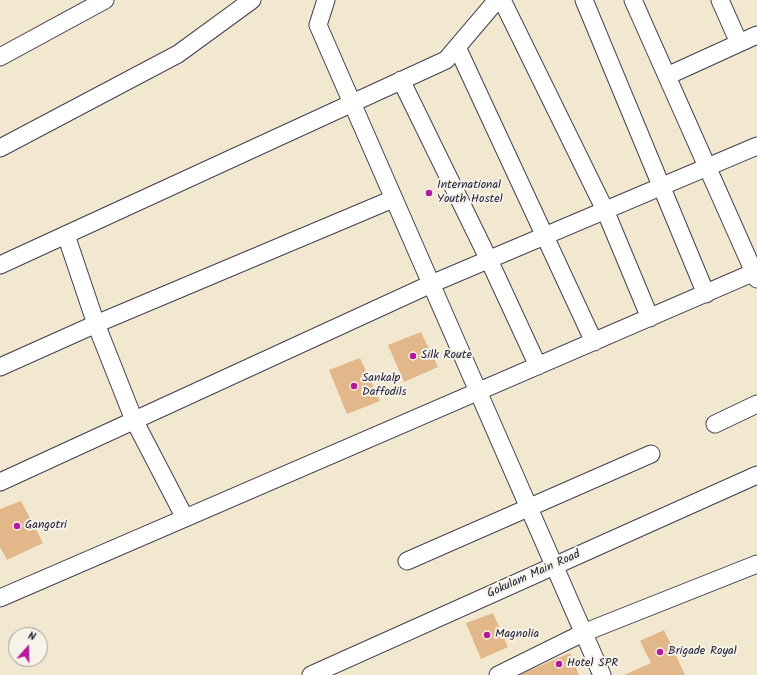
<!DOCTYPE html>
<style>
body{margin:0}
#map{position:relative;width:757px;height:675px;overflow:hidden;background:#f2e7cf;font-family:Kalam,sans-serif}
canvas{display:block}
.north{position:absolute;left:8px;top:627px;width:40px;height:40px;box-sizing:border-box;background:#f7f3e8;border:1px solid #a29fa3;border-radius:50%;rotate:20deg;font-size:11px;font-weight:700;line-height:16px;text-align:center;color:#22223b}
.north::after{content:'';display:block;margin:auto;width:14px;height:18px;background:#b5179e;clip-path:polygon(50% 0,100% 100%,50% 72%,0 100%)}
</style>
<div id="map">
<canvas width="757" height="675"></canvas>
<div class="north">N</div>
</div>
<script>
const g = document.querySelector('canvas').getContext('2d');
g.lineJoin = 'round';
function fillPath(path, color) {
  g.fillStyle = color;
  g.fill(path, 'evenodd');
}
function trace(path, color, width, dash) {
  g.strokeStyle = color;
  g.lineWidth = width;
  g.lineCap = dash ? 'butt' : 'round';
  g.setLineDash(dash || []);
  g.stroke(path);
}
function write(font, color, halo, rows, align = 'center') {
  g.font = font + ' Kalam,sans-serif';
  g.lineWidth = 4;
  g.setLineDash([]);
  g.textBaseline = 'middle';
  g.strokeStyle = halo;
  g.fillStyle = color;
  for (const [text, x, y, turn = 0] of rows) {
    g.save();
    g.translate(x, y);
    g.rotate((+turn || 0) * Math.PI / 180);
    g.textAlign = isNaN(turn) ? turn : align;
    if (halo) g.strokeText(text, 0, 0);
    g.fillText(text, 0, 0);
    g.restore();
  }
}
fillPath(new Path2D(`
 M421,332L438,367L404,382L388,345Z
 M360,358L380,401L347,414L329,370Z
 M21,501L43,543L7,560L0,547V509Z
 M493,613L508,647L481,659L466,623Z
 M664,630L685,675H624L651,663L640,641Z
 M570,653L579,675H518Z`), '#e2b88b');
const minor = new Path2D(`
 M326,0L318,25L602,675
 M502,0L605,210L650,318
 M584,0L706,294
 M633,0L757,279
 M720,0L739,43
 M457,47L594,342
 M0,57L105,0
 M667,76L757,35
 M401,80L489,260L538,366
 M0,148L178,54L252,0
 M66,235L96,324L134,420L185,518
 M0,265L446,60L497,0
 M0,367L96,324L393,199
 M715,424L757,404
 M0,482L431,284L757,146
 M407,561L651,454
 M0,598L757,271
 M311,675L757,475
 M498,675L583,633L757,564`);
trace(minor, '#414051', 19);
trace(minor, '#fff', 17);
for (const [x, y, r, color] of [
 [429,193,4,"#b5179e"],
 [413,356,4,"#b5179e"],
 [354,386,4,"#b5179e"],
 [17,526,4,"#b5179e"],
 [487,635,4,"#b5179e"],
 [660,652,4,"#b5179e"],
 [559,664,4,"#b5179e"]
]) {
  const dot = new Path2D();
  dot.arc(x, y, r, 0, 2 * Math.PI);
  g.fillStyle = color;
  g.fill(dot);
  trace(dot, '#f7f3e8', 1.5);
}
write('12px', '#22223b', '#f7f3e8', [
 ["International",437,186],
 ["Youth Hostel",437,200],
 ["Silk Route",421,356],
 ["Sankalp",362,379],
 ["Daffodils",362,393],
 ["Gangotri",25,526],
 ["Magnolia",495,635],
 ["Brigade Royal",668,652],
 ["Hotel SPR",567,664]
], 'left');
write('12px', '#22223b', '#f7f3e8', [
 ["Gokulam Main Road",534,575,-24]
]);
</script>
